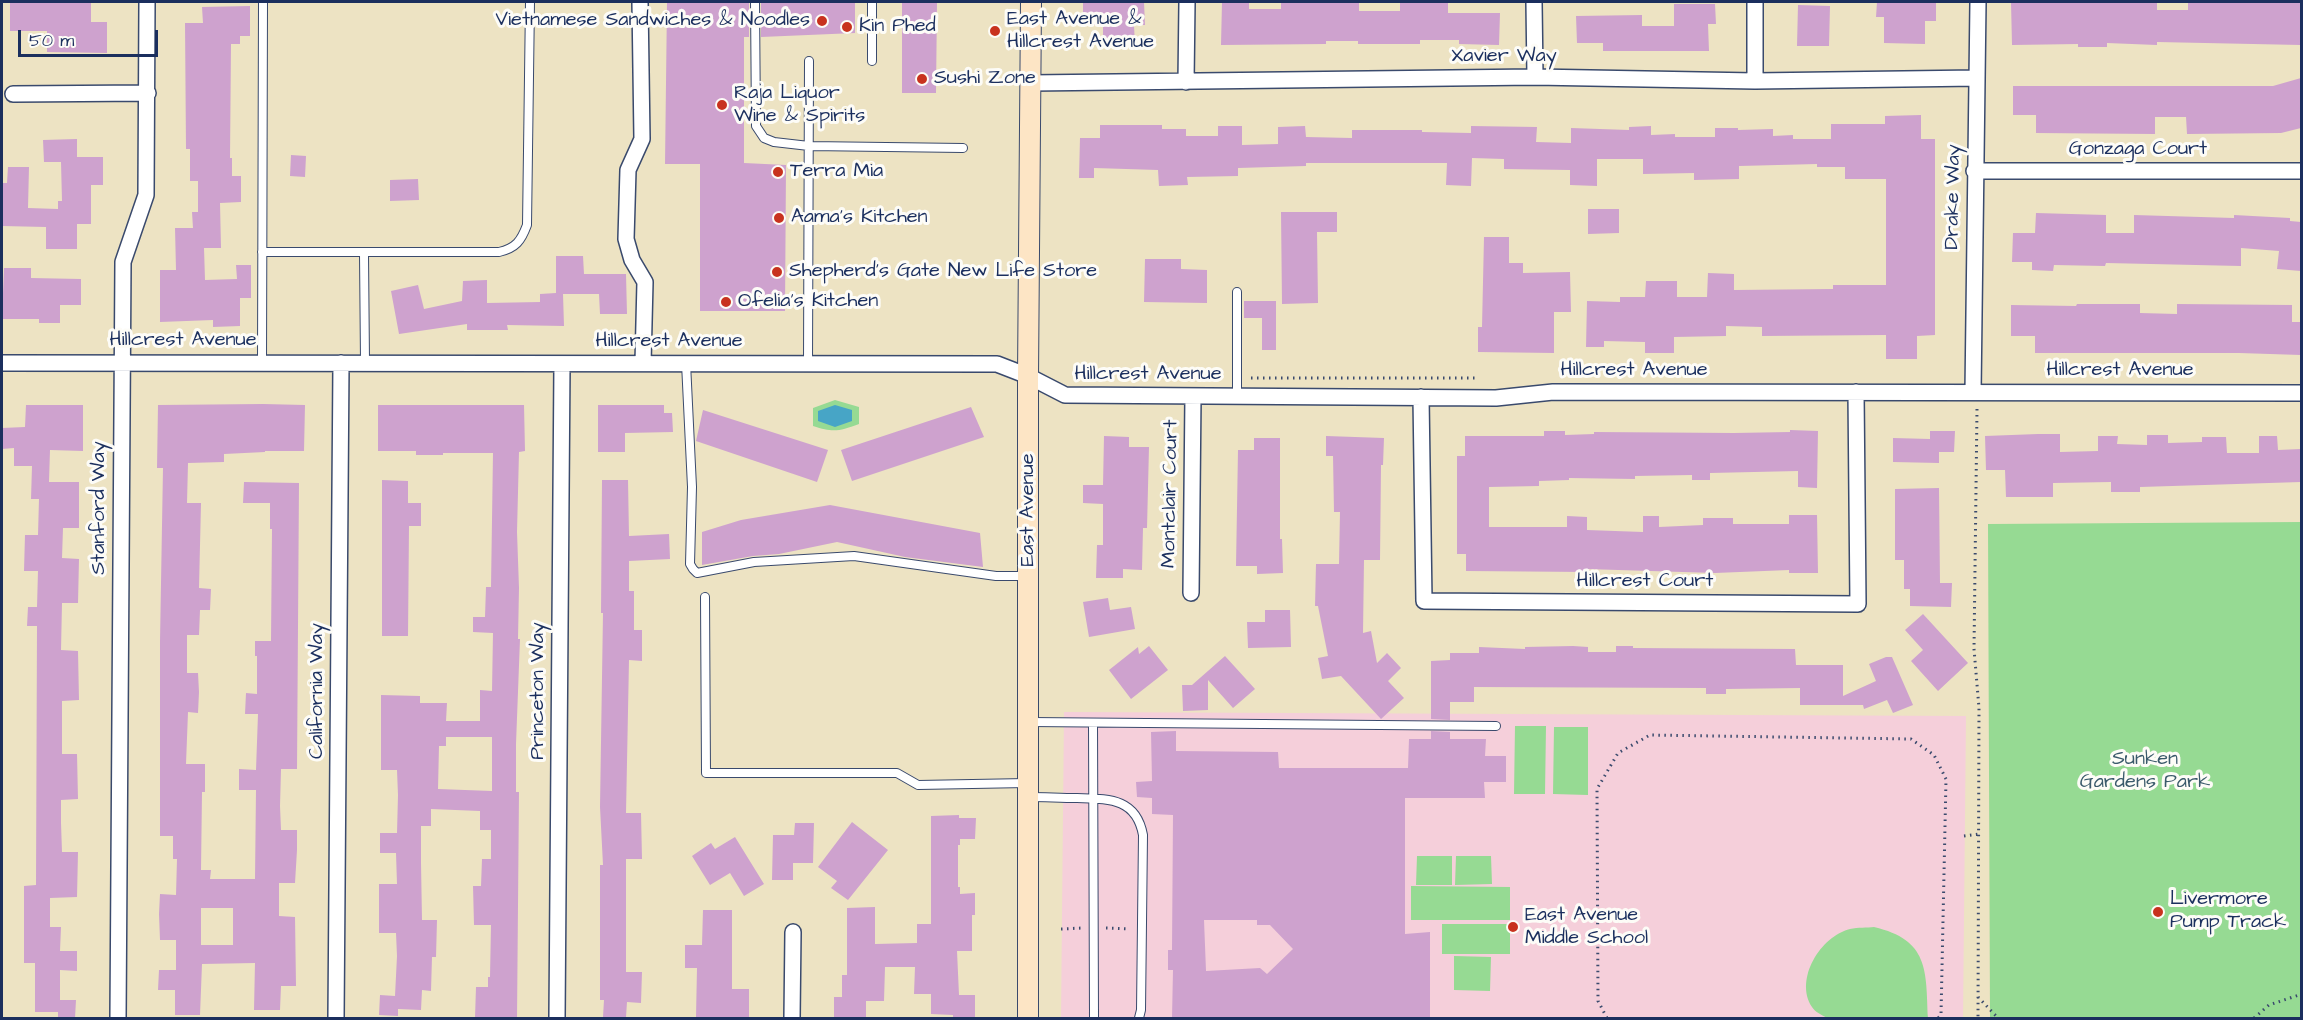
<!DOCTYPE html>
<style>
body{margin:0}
#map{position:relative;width:2303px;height:1020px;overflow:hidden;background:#ede3c3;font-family:"Architects Daughter",sans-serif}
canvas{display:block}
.frame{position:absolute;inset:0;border:3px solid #1b2f5e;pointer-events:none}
.scale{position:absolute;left:18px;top:30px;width:140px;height:27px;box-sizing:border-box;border:3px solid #1b2f5e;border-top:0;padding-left:8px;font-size:18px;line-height:21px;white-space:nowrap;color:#1b2f5e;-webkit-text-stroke:4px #fdfcf7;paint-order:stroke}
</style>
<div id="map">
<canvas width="2303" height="1020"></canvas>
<div class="frame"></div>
<div class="scale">50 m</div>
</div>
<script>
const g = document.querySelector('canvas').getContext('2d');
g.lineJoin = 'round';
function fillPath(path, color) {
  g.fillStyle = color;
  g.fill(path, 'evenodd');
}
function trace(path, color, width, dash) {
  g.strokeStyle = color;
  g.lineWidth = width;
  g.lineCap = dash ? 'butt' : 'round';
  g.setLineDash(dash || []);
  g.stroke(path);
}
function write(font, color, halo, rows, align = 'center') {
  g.font = font + ' "Architects Daughter",sans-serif';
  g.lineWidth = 6;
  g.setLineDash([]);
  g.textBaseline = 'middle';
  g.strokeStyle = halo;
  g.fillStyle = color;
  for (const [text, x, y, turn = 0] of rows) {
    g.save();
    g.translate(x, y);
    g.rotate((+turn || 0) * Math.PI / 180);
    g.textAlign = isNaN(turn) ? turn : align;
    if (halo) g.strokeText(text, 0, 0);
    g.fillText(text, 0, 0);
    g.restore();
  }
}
fillPath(new Path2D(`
 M1064,712L1966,716L1963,1018H1061Z`), '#f5cfda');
fillPath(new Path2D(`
 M835,400L859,407V424C839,431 834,433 813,426V408Z
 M2301,522V1018H1990L1988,524Z
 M1515,726H1546L1545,794H1514Z
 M1554,727H1588V795L1553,794Z
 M1417,856H1452V885H1416Z
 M1456,856H1491L1492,884L1455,885Z
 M1411,886L1510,887V920H1411Z
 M1442,924H1510V954H1442Z
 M1874,927C1929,940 1926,970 1928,1018H1827C1822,1015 1815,1012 1812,1007C1794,979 1821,936 1850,929C1858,927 1867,928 1874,927Z
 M1454,956L1491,957L1490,991L1454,990Z`), '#96da93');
fillPath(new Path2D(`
 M835,405L852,410V421L835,427L818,421V411Z`), '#47a5c6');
fillPath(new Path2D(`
 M10,2H91V22H107V53L47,52V31H10Z
 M667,2H749V37H744V163L786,165L785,311H700V164H665Z
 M761,2H855V33L761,37Z
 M902,2H937L936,93H902Z
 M1144,2L1145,25H1134L1135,46H1103V25H1083V3Z
 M1222,2H1249V9H1281V2H1359V11H1400V2H1448V13H1500L1499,45L1459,44V40H1420V44H1358V41H1326V44L1221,45Z
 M1877,2H1936V21H1925V44L1884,43V17H1876Z
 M2011,2H2157V10H2188V2H2301V45L2157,42V45L2107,43V47H2078V44L2012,45Z
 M1674,4H1715L1716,24H1708L1709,51H1603V43H1577L1576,16L1642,15V26H1674Z
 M1798,5L1830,6L1829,46H1797Z
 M250,6V36H240V44H231L230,158H232V176H241V202L220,203L221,248H204L205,280L237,279L236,265H251V298H240V326L213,327V320L160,322V270H176L175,228H193L192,212H198V181H190V149H186L185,23H203L202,7Z
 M2301,78V128L2281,133L2187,134L2186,117H2155V134L2036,133V115H2013V86H2273Z
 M1921,115V139H1935V335L1917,336V359H1886V335L1762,336V327L1726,326V336L1674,337V353H1645V342L1604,341V347H1586L1587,301L1620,302V297H1645L1646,281H1677V297H1707L1708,273L1734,274V290L1833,289V285H1886V179H1845V167H1817V164L1739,166V179L1694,180V173L1643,174V159H1597V186L1570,185V170L1504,169V159L1472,158L1471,186L1446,185L1447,163H1306V166L1238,168V176L1187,177L1188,185L1159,186L1158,170L1094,168V178H1079L1080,138H1100V125H1162V129H1186V136H1218V126H1242V145L1278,144V127L1305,126L1306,137L1352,138V130H1422V132L1471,133V126L1537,127L1536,142L1571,143V128L1629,130V127L1651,126V135L1675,134V137H1715V128H1738V130L1773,129V136L1793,135V139H1831V124H1885V116Z
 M77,139V157H103V185H91V224H77V249H46V227L2,226V183H7L8,167H29L28,208L58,209V201H62L61,162H44L43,140Z
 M291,155L306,156L305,177L290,176Z
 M418,179L419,200L390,201V180Z
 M1588,209H1619V233L1588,234Z
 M1281,212H1337V232H1317L1318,303L1282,304Z
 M2036,213L2106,215V233H2134V215L2234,218V215L2290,218V221L2301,222V271L2277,269L2279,251L2241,248V266L2106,263L2105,266L2054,265L2053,271L2032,270V262H2012L2013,233H2035Z
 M1484,237H1509V263H1523V273L1570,272L1571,312H1554V353L1478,352V327H1482Z
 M556,256H583L584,274H626L627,314H600L599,294H563L564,326L507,325L508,330H467V324L399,334L391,291L418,285L424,309L462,301L463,281L487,280V303L540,302V294L556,293Z
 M1145,259H1181V269L1207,270V303L1144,302Z
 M4,268H31V278L81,279V305H60V323H39V319H2Z
 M1244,301H1276V350H1262V318H1244Z
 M2077,304H2140V313L2177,314V304L2292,305V322H2301V355L2239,353H2035V336H2011V305L2076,306Z
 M263,404L305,405L304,451H265V452L224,454V462L188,463L187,503H201L199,588L211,589L210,610H200L199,635H187V673H198L199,692L198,713L188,712L186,764H205V792H202L201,870H211L210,879H255L256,790H239V769L256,770L258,714H245L246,693L257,694V656H255V641H271L272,529H270V503H243L244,482L299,483L297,769H281L280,806L281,830H297V850L295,883H279V916L295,917L296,986H281L280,1010H254L255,963L202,964L200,1015H175V990H158L159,970H176V940H160L159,914L160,894L176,895L177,859H173V836H160V641L163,468H157L158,405ZM201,908H233V945H201Z
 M26,405H83V451L50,450L49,482H79V528H63L62,558L79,559L78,603H62L61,650L78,651L79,700L62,701V754H77L78,799L61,800V823L62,852H78L77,897L50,898V927H61L60,951H77V971L60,970V1000H76L75,1018H58V1012H35V963H24V886L36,885L37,626H27L28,607H37L38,571H24L25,535H38L39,499H31L32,466H14V448L2,449V428L25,427Z
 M378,405H524L525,451L519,452L517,532L519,588L518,639H520L516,744V792H519L517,1018H475L476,987H488V977H490L491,925H474L473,886H481L482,859H491V830H480V811L431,809V826H421V863L422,920H437L436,957H432L431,991L422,990L421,1010L398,1009V1016L379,1015L380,995L395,996L397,956L396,933H379V884H397L396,853H380V833H397L398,795L397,770H381V695L420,696V703H447L446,721H480V690L492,691L493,633L473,632V617H485L486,587H491L493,453H443V455H416V451H378ZM446,737H492V791L438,789L439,746H446Z
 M598,405H664V413H672L673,432L625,433V452H598Z
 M971,407L984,437L852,481L841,450Z
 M703,410L828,450L817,482L696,441Z
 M1790,430L1818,431L1817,488L1798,487V471L1710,473V480H1692V475L1635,476V479L1569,478V480L1539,481V486L1489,487V527H1567V516L1587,517V530L1643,532V516H1659V527L1703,525V518H1733V524H1789V515H1817L1818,573H1789V570L1715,573L1586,569V572L1466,571V554H1457V456H1465V436H1544V431H1565V435L1594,434V432L1734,433L1790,432Z
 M1930,431H1955L1954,452H1939V463L1893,462V438L1930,439Z
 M2038,434H2060V452L2098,451V436H2118L2117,444L2147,445V435H2168V443L2202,442V437H2226L2227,453H2259V436H2277L2278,450L2301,449V482L2140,487V492H2111V482L2053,483V497H2006L2005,470H1986L1985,436Z
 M1104,436L1129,437V447H1149L1147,528H1143L1142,570L1123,569V578H1096L1097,545H1103V504L1083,503V485H1103Z
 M1326,436L1384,438L1383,465H1381L1380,560H1364L1363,633L1371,631L1377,663L1387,653L1401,668L1388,681L1404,698L1381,719L1341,676L1322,679L1318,658L1328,656L1318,606H1315L1316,564H1339L1340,512H1334L1333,456H1326Z
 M1254,438H1280V539H1282L1283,573L1257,574V566H1236L1238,450H1254Z
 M382,480L408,481V503H421V526H409L408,636H382Z
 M602,480H628L629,536L669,534L670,559L629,561V591H634V630H642V661L629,660L626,813H641L642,859H626V972H642L641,1003L627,1002L626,1017H603L604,1000H600V865H603L600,807L603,613H601Z
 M1939,488L1940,583H1952L1951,607L1910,606V589H1904V560H1895V489Z
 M830,505L980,533L983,567L905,557L837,542L779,554L753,556L702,565V532L741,520Z
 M1108,598L1110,610L1131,607L1135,629L1089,637L1083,602Z
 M1265,610H1290L1291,647L1248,648L1247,622H1265Z
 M1923,614L1968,663L1938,691L1911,661L1923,650L1905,630Z
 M1149,646L1168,670L1131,699L1109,670L1138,647L1139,654Z
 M1573,646L1588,647V652H1616V646H1633V648L1795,649L1796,665H1843V696L1876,681L1869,664L1886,657H1892L1913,705L1893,713L1887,700L1864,709L1863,705H1800V688L1726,689V694H1706V688L1474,687V702H1450V720L1431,719V661L1450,660V653H1479V647L1525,649V647Z
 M1225,656L1255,689L1233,708L1208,680V710L1183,711L1182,685H1192Z
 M1176,731V751L1278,752L1279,768H1408L1409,739H1431V731L1450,732V739H1486L1485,756H1506V782H1484L1485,798H1405V934L1430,932V1018H1172L1173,970H1168V950H1172L1173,815L1152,814V798L1137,797L1136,782L1152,781L1151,732ZM1204,920H1257V925H1270L1293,949L1267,974L1260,968L1206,971Z
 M959,815V818H976L975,839H960V845H958V887H960V894L975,893V915H972V951H957L959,995H975V1017L953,1018V1015L931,1014V994H914L915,967H885L884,1001H866V1017L834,1018V997H842V975H847V908L875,907V944L917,943V924H931V816Z
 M852,822L888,850L848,900L831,888L837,881L818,867Z
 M795,823H814L813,863H793V880H772L773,835H794Z
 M735,837L764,884L744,896L730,873L710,885L692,856L711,843L715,849Z
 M703,910H732V989H749V1018L696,1017L697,968H685V945H702Z`), '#cea2ce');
const lane = new Path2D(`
 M755,2L756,126L764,138L774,142L809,146L963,148
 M872,2V61
 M262,252H499C516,248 521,241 527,225L530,2
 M364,254L365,362
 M1237,292V396
 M262,362L263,2
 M686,363L692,487L690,564L693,569L697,573L754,562L854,556L996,576H1027
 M808,363L809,61
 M705,597L706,773H897L918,785L1027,783
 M1030,722L1496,726
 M1093,723L1094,1018
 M1030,797C1045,797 1061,798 1077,798C1107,799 1136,797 1143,835L1141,1010L1139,1018`);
const street = new Path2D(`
 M640,2L642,139L628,170L626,239L632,260L645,282L643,363
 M1534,2L1535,77
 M1755,2V81
 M1186,82L1187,2
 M1031,83L1535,77L1755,81L1977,78
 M13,94L148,93
 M1974,171H2302
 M2,363L997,364L1028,376L1065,395L1496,398L1553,392L2302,393
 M1973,392L1978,2
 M1421,397L1424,601L1858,604L1856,392
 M1191,593L1193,396
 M118,1018L123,262L146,195L147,2
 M336,1018L341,363
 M557,1018L562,364
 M792,1018L793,932`);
const secondary = new Path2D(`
 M1028,1018V376L1031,2`);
trace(lane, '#3a4a6d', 10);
trace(street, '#3a4a6d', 18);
trace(secondary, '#3a4a6d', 22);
trace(new Path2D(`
 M1251,378H1475
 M1977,409L1974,649L1979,708L1978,1018
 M1964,836L1979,834
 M1106,928L1130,929
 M1061,929L1082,928
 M1978,997L1998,1018
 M1607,1018L1598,1001L1597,789L1618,753L1650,735L1911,739L1934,755L1946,779L1941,1015L1938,1018
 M2254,1018L2269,1005L2302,994`), '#3a4a6d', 3, [1.5, 4.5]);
trace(lane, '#fff', 8);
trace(street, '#fff', 15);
trace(secondary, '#fde5c5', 20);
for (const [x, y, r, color] of [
 [822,21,6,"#c8321e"],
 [847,27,6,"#c8321e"],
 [995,31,6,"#c8321e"],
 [922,79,6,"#c8321e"],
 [722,105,6,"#c8321e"],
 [778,172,6,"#c8321e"],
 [779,218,6,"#c8321e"],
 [777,272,6,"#c8321e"],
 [726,302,6,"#c8321e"],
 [2158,912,6,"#c8321e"],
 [1513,927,6,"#c8321e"]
]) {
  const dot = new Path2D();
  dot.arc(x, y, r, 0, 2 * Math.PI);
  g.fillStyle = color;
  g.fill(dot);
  trace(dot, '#fdfcf7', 2);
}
write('20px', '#1b2f5e', '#fdfcf7', [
 ["East Avenue &",1007,20],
 ["Hillcrest Avenue",1007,43],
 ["Vietnamese Sandwiches & Noodles",810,21,"right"],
 ["Kin Phed",859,27],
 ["Sushi Zone",934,79],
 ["Raja Liquor",734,94],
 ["Wine & Spirits",734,117],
 ["Terra Mia",790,172],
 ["Aama's Kitchen",791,218],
 ["Shepherd's Gate New Life Store",789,272],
 ["Ofelia's Kitchen",738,302],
 ["Livermore",2170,900],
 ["Pump Track",2170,923],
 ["East Avenue",1525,916],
 ["Middle School",1525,939]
], 'left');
write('20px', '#1b2f5e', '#fdfcf7', [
 ["Xavier Way",1504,57],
 ["Gonzaga Court",2138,150],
 ["Drake Way",1954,197,-89],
 ["Hillcrest Avenue",183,341],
 ["Hillcrest Avenue",669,342],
 ["Hillcrest Avenue",1634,371],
 ["Hillcrest Avenue",2120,371],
 ["Hillcrest Avenue",1148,375],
 ["Montclair Court",1171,494,-89],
 ["Stanford Way",100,508,-90],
 ["East Avenue",1029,510,-90],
 ["Hillcrest Court",1645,582],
 ["California Way",318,691,-90],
 ["Princeton Way",539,691,-90]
]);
write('20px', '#3a5a6b', '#fdfcf7', [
 ["Sunken",2145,760],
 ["Gardens Park",2145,783]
]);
</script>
